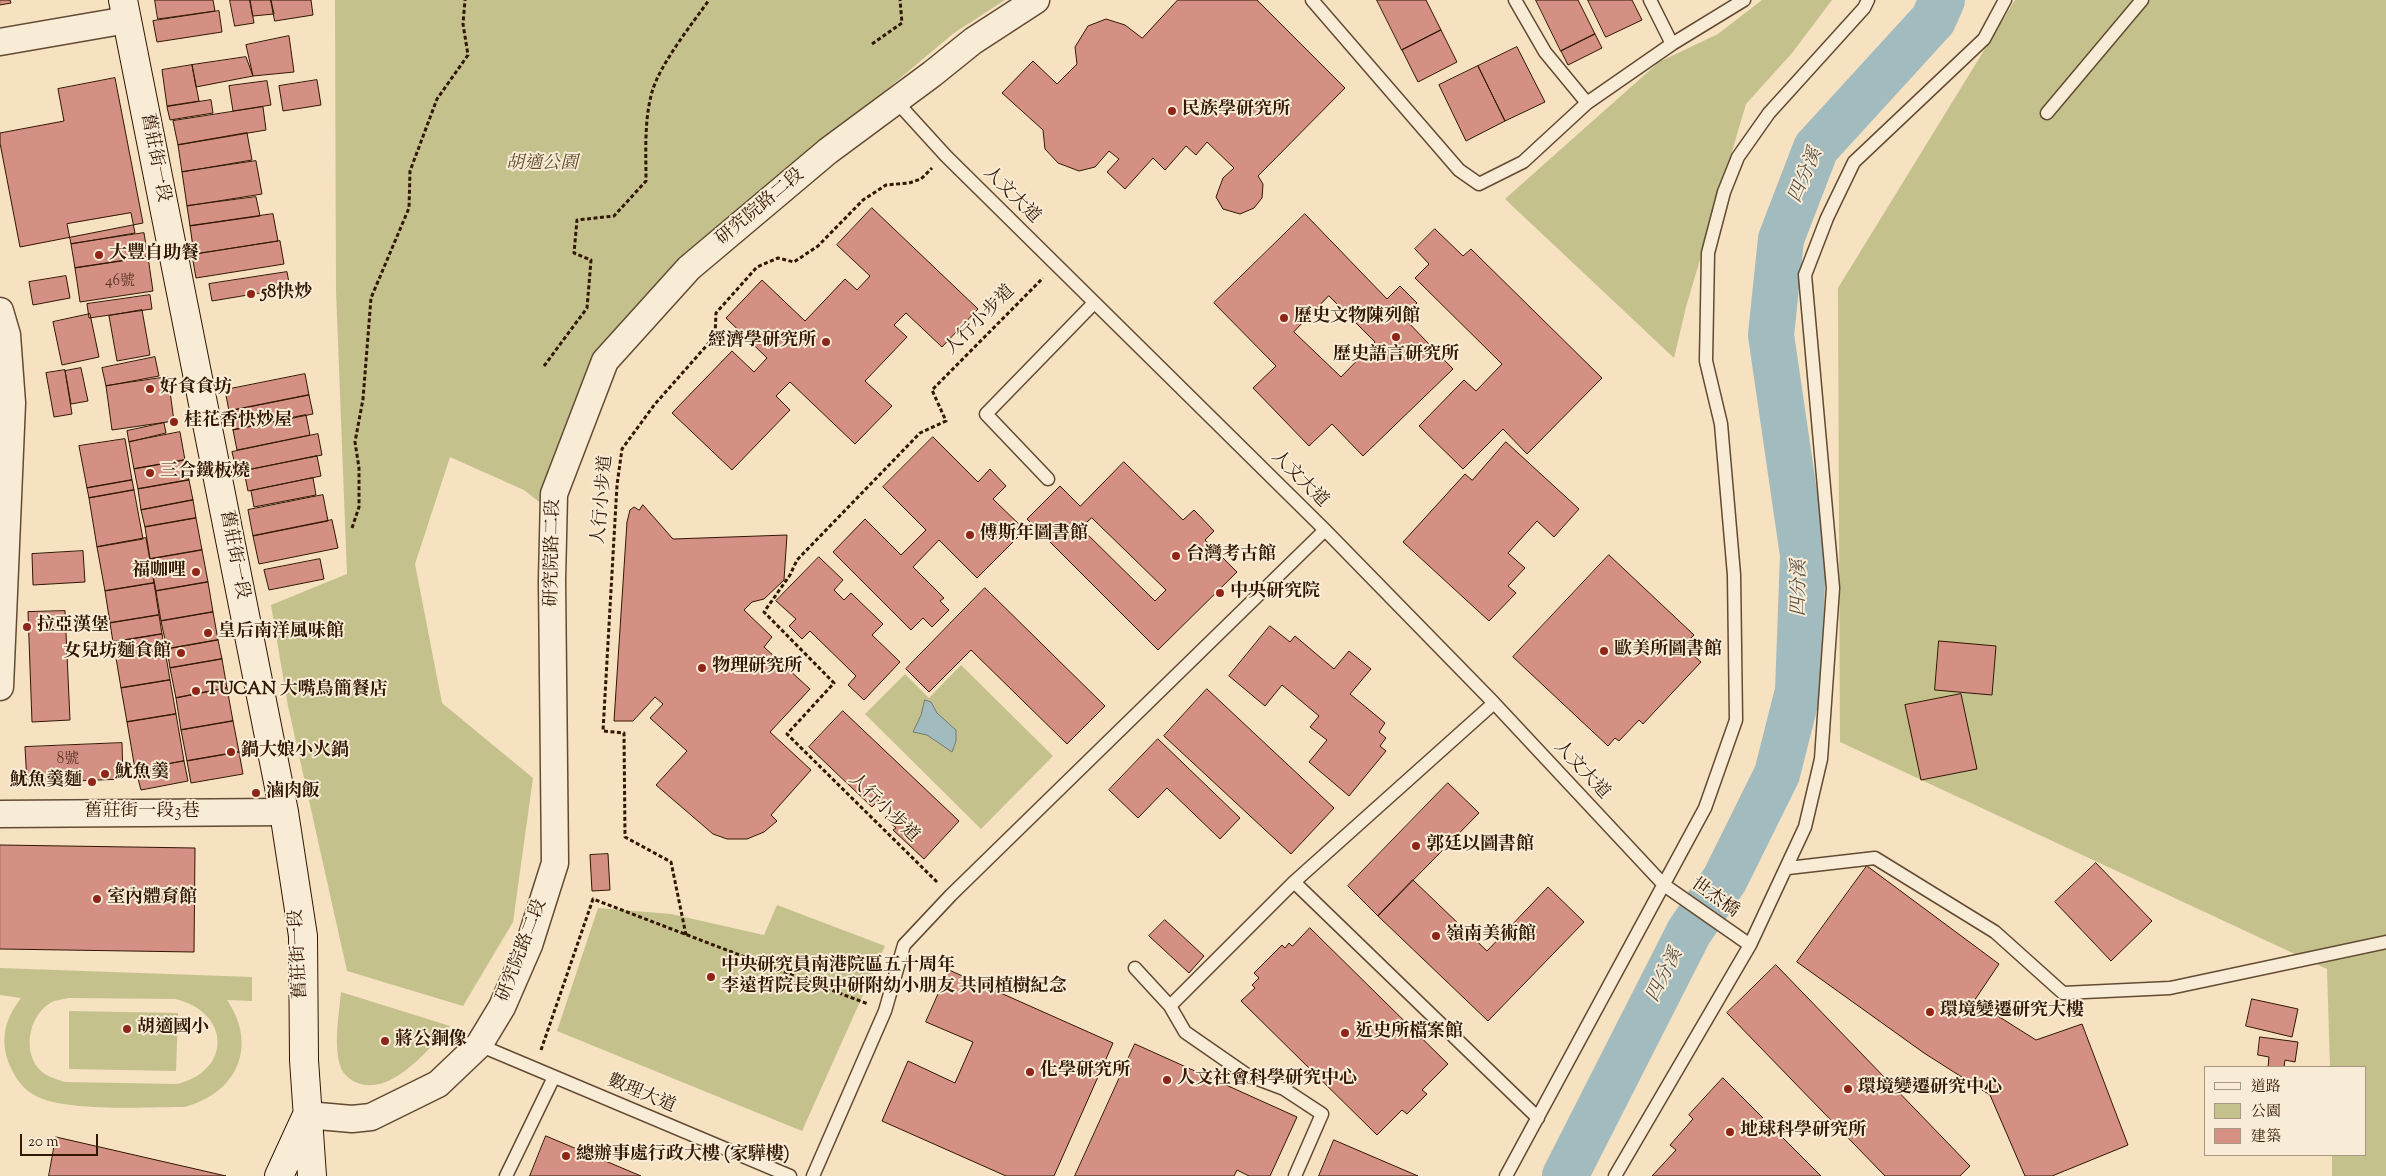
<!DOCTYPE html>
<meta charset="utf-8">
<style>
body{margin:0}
#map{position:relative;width:2386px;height:1176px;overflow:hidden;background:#f6e1c0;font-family:"Sorts Mill Goudy","Noto Serif TC",serif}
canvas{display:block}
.legend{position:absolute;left:2204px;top:1066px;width:162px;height:90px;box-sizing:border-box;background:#f9ecd6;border:1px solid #a99782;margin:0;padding:6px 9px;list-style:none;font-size:15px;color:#321703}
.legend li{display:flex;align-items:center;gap:10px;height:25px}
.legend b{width:25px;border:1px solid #a99782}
.scale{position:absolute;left:20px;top:1134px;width:78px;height:22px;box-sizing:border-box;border:2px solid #321703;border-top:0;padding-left:6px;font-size:15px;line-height:18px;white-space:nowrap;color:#321703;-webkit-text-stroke:4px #f9ecd6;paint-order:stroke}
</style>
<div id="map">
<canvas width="2386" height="1176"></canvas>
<ul class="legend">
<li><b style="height:6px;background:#f9ecd6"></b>道路</li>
<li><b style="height:14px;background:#c4c18d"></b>公園</li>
<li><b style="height:14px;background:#d49083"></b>建築</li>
</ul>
<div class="scale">20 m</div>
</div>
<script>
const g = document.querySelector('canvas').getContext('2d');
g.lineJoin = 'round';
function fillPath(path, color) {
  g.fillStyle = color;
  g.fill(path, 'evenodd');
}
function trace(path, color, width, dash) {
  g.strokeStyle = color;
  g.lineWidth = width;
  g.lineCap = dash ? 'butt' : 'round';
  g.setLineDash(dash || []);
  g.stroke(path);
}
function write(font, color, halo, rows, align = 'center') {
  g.font = font + ' "Sorts Mill Goudy","Noto Serif TC",serif';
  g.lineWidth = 4;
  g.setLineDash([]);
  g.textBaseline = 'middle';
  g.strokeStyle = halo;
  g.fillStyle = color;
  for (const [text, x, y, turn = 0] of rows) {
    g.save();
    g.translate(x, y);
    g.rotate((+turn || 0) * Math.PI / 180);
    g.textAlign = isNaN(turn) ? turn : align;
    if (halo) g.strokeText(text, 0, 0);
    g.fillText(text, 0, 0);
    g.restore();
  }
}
fillPath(new Path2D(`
 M335,0H1005L954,33L800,162L685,253L597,352L543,505L524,490L450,457L415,564L442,703L533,778L513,922L463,1006L347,971L288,706L271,605L347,574L336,291Z
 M1762,0H1832L1792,53L1746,104L1686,307L1674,358L1505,199L1659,62L1718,34Z
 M2015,0H2386V1176H2332V1155H2365V1067H2330L2327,969L1840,742L1838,288Z
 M961,665L1053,756L981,829L865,714L905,674L929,698Z
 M777,905L885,946L802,1131L557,1031L598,908L671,914L764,935Z
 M0,968L252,977V1001L227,1000C259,1047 236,1094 184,1107C148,1107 65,1112 36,1096C23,1090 13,1075 8,1061C0,1036 6,1018 21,998L0,995ZM69,998L175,999C231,1012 232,1071 177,1084L65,1082C55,1079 45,1076 38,1068C22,1048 30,1012 54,1001C58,1000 64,999 69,998Z
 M341,992L450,1026C430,1048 394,1093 361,1084C353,1082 344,1076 341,1068C333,1046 339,1015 341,992Z
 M69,1011L178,1013L176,1071L69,1069Z`), '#c4c18d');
const water = new Path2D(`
 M925,700L931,702L937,713L956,730V741L952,752L927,735L913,732L921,715Z`);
fillPath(water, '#a2bbbe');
trace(water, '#757973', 1);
trace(new Path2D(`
 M1565,1176L1689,932L1725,879L1777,774L1798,691L1803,555L1771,335L1781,239L1816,148L1933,20L1942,0`), '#a2bbbe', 46);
const building = new Path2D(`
 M0,0H10L11,3L0,5Z
 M155,0H213L215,11L158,19Z
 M230,0H250L254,23L235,26Z
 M250,0H271L274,14L253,16Z
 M271,0H311L313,15L275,21Z
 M1178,0H1257L1345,88L1258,176L1263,184L1262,198L1254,208L1240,214L1223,209L1216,197L1223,178L1234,168L1207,142L1196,155L1186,146L1165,170L1153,158L1125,189L1107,172L1119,159L1109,151L1095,167L1079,171L1058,163L1045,149L1043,130L1002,93L1033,61L1057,84L1077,64L1075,47L1088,26L1106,19L1125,25L1142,38Z
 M1377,0H1426L1441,30L1402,50Z
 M1536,0H1578L1595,34L1561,51Z
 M1588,0H1632L1642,20L1606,37Z
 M219,11L222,32L157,42L153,21Z
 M1441,30L1457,62L1418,82L1402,50Z
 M1595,34L1602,48L1568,65L1561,51Z
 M289,36L294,72L253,76L246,45Z
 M1517,47L1545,102L1505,121L1478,66Z
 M246,57L253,76L196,87L192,65Z
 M192,65L199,101L167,106L162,70Z
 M1478,66L1505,121L1466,141L1439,85Z
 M115,78L143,223L20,247L0,143V133L64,121L58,89Z
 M317,80L321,105L283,111L279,86Z
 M267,81L271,105L233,111L229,86Z
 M211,100L213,113L170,120L167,107Z
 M263,107L266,130L178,145L173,121Z
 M247,133L252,160L182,172L178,145Z
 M256,161L262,194L187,206L182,172Z
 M256,197L260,216L190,226L187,206Z
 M872,208L978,309L942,347L906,313L894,325L907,337L865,381L892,406L855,444L790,382L776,396L790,410L732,470L672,413L732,351L754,372L767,358L726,318L762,280L805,321L845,279L857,290L870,276L837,245Z
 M131,213L135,233L71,244L67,224Z
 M273,214L278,241L194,254L190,226Z
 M1305,214L1387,299L1400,286L1417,303L1403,317L1453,369L1363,456L1332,424L1309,446L1253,388L1276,366L1214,303ZM1329,296L1375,342L1341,377L1294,332Z
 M1435,229L1463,256L1471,249L1602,378L1527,454L1503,429L1463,469L1419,426L1464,380L1476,391L1502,364L1415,278L1429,264L1415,249Z
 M144,233L148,257L75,268L71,244Z
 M280,241L284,264L196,278L192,255Z
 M148,257L153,291L80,302L75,268Z
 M287,272L290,288L212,301L209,284Z
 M66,276L70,298L33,305L29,282Z
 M150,295L152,309L89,318L87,304Z
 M142,310L150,355L117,361L109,316Z
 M90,314L99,357L62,365L53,322Z
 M155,357L159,376L106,386L102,368Z
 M81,368L88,401L71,404L65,371Z
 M65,370L72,414L54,417L46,373Z
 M305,374L309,395L229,411L225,390Z
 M168,377L174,421L112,430L106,386Z
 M309,395L313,414L233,430L229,411Z
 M306,415L310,435L237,450L233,430Z
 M164,423L166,433L129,442L127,431Z
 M180,432L185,460L134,469L129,442Z
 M318,434L322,455L237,472L232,452Z
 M933,437L978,482L990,469L1006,486L993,499L1025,530L977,578L939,540L913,567L944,598L940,601L949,610L932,627L923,618L911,630L833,552L865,519L901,555L926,530L883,487Z
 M125,439L132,480L87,488L79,446Z
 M1506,442L1579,509L1554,537L1537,521L1508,553L1525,568L1508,586L1516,593L1489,621L1403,542L1465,474L1472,480Z
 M317,456L321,476L248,491L244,471Z
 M185,460L189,480L138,489L134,469Z
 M1124,462L1183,520L1194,510L1214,531L1205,540L1237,572L1158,650L1027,519L1060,486L1080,506ZM1092,518L1166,590L1155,601L1081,528Z
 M313,478L316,495L254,507L251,491Z
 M132,480L134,490L89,498L87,488Z
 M189,480L193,500L141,510L138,489Z
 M134,490L143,539L97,547L89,498Z
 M323,495L328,521L253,536L248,510Z
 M193,500L196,518L145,527L141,510Z
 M643,505L673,539L787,535L784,580L764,599L752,602L744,610L772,637L764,647L810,689L770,732L811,770L771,815L777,821L764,832L747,839H727L713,834L656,785L687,751L650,718L663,704L655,697L633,721H614L627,522L630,510L634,507L639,510Z
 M196,518L202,550L150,559L145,527Z
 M332,520L338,548L259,564L253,536Z
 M146,538L154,583L105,591L97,547Z
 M202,550L208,582L156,591L150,559Z
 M83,551L85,582L33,585L32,554Z
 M1609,555L1694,635L1683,646L1701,662L1643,724L1639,720L1619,741L1615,738L1608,746L1513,657Z
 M819,557L843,580L834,590L844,600L851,593L883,624L872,635L900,662L864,700L848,685L856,676L810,631L802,639L789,626L796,619L776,601Z
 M320,559L324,579L269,590L264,570Z
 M208,582L213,612L161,621L156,591Z
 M154,583L159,615L110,623L105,591Z
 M985,588L1105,706L1067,744L971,650L929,692L906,669Z
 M65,611L70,720L32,722L28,612Z
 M213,612L218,640L167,649L161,621Z
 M159,615L162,634L113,642L110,623Z
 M1270,626L1290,642L1295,636L1334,669L1349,651L1371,669L1350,694L1385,723L1379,732L1386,738L1380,746L1386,751L1349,796L1309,762L1327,740L1310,727L1319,716L1282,685L1265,706L1229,676Z
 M162,634L165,650L116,658L113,642Z
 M218,640L222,659L170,668L167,649Z
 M1939,641L1996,646L1992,695L1935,690Z
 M165,650L170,680L121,688L116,658Z
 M222,659L227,688L176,698L170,668Z
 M170,680L176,714L127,722L121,688Z
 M227,688L233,721L181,730L176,698Z
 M1207,689L1334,808L1291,854L1164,736Z
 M1961,694L1977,769L1921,780L1905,705Z
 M843,711L959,821L924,859L893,830L896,828L885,818L892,811L880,799L872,807L809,747Z
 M176,714L184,761L135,769L127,722Z
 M233,721L239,752L187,761L181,730Z
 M1158,739L1240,818L1220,839L1167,788L1138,818L1109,790Z
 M122,743L123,779L27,783L25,747Z
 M239,752L243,774L191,783L187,761Z
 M184,761L188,781L141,790L136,771Z
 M1448,783L1479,813L1378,916L1348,886Z
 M0,845L195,848L194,952L0,949Z
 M608,854L610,890L592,891L590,855Z
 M2096,863L2152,921L2111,961L2055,902Z
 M1867,866L1999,964L1974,1001L2036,1040L2082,1024L2128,1145L2052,1176H2025L1990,1095L1924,1053L1797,962Z
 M1413,880L1487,951L1548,887L1584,922L1488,1021L1378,916Z
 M1165,920L1204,956L1189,973L1149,936Z
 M1310,928L1448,1064L1422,1090L1427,1094L1407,1114L1402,1110L1377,1135L1241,1001L1255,988L1252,985L1259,978L1254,973L1282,945L1285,948L1289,943L1292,946Z
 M1776,965L1970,1166L1960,1176H1885L1727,1013Z
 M949,970L1113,1043L1054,1176H1006L882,1121L908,1061L955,1083L973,1042L926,1022Z
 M2252,999L2298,1009L2292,1037L2246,1026Z
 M2260,1037L2298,1042L2295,1062L2285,1060L2284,1067H2268L2269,1057L2258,1055Z
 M1135,1044L1297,1117L1270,1176H1249L1237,1170L1234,1176H1075Z
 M1723,1078L1821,1176H1652L1676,1150L1670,1145L1693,1119L1689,1115Z
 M546,1136L641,1176H530Z
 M56,1137L226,1176H49Z
 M1334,1140L1418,1176H1319Z`);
fillPath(building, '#d49083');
trace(building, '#321703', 1);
const service = new Path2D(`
 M1312,0L1459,170L1479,184L1523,162L1587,103L1545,52L1515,0
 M1650,0L1672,44
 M895,100L946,156L1325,530L1494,703L1664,885L1750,945
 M1587,103L1672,44L1744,0
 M2047,113L2142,0
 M1048,479L986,414L1094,303
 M1788,868L1875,858L1995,932L2063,993L2170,988L2386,942
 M1294,882L1538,1118
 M1135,968L1170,1006L1185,1032L1247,1075L1284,1089L1322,1114L1295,1176
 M1170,1006L1294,882L1494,703
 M479,1045L790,1176
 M506,1176L554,1077
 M813,1176L885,1011L904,945L951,895L1325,530
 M1506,1176L1705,808L1736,720L1734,575L1721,424L1706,361L1708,253L1724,192L1738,157L1769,113L1864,8L1868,0
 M1615,1176L1750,945L1805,827L1821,759L1833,588L1805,275L1827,218L1854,162L1984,39L2005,0`);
const minor = new Path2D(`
 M0,42L127,20
 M0,311L7,335L12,403L0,687
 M0,814L284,812
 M307,1115L352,1119L371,1117L438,1084L479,1045L502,1007L529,945L555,863L552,580L554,494L605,361L689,268L828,151L932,74L973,41L1036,0`);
const secondary = new Path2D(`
 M123,0L284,812L303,936L304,1060L312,1176
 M279,1176L307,1115`);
trace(service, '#634a32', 15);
trace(minor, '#634a32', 29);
trace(secondary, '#321703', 30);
trace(new Path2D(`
 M872,44L902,23L900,0
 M544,366L587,308L591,260L574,253L577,220L614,216L646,181C646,151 644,121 652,92C660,64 692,24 709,0
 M352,528L359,507V468L355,442L363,399L371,298L409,208L410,171L437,99L468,55L463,24L465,0
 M937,882L787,734L834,683L764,612L790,575L797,560L920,433L946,421L932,390L1043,278
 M686,935L671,862L625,837L624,733L603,731L617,485L622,449L655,404L715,336L716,313L757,267L778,258L794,262L818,246L863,200L886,185L909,183L921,179L932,168
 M541,1050L593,899L868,1004`), '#321703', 3, [4, 2.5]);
trace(service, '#f9ecd6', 12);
trace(minor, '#f9ecd6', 26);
trace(secondary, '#f9ecd6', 28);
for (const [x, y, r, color] of [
 [1172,111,5,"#8f2418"],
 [99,255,5,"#8f2418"],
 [251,294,5,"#8f2418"],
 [1284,318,5,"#8f2418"],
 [1396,337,5,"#8f2418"],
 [826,342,5,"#8f2418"],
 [150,389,5,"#8f2418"],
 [174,422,5,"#8f2418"],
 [150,473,5,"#8f2418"],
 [970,535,5,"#8f2418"],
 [1176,556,5,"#8f2418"],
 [196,572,5,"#8f2418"],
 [1220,593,5,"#8f2418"],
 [27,627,5,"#8f2418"],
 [208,633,5,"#8f2418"],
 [1604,651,5,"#8f2418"],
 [181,653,5,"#8f2418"],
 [702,668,5,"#8f2418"],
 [196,691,5,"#8f2418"],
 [231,752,5,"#8f2418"],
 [105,774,5,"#8f2418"],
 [92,782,5,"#8f2418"],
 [256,793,5,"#8f2418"],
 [1416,846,5,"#8f2418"],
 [97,899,5,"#8f2418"],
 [1436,936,5,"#8f2418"],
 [711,977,5,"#8f2418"],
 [1930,1012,5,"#8f2418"],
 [127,1029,5,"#8f2418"],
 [1345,1033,5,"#8f2418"],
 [385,1041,5,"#8f2418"],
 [1030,1072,5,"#8f2418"],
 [1167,1080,5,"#8f2418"],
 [1848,1089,5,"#8f2418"],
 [1730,1132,5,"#8f2418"],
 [566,1156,5,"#8f2418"]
]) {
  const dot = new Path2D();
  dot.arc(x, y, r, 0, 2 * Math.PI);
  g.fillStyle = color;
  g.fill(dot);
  trace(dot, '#f9ecd6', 2);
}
write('15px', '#5a3523', null, [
 ["46號",120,282],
 ["8號",68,760]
]);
write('bold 18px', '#321703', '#f9ecd6', [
 ["民族學研究所",1182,111],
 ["大豐自助餐",109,255],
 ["58快炒",261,294],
 ["歷史文物陳列館",1294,318],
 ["經濟學研究所",816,342,"right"],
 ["歷史語言研究所",1396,356,"center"],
 ["好食食坊",160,389],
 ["桂花香快炒屋",184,422],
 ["三合鐵板燒",160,473],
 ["傅斯年圖書館",980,535],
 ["台灣考古館",1186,556],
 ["福咖哩",186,572,"right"],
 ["中央研究院",1230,593],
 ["拉亞漢堡",37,627],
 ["皇后南洋風味館",218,633],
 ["歐美所圖書館",1614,651],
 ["女兒坊麵食館",171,653,"right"],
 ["物理研究所",712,668],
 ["TUCAN 大嘴鳥簡餐店",206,691],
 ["鍋大娘小火鍋",241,752],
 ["魷魚羹",115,774],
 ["魷魚羹麵",82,782,"right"],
 ["滷肉飯",266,793],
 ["郭廷以圖書館",1426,846],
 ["室內體育館",107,899],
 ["嶺南美術館",1446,936],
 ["中央研究員南港院區五十周年",721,967],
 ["李遠哲院長與中研附幼小朋友 共同植樹紀念",721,988],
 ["環境變遷研究大樓",1940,1012],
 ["胡適國小",137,1029],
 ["近史所檔案館",1355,1033],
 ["蔣公銅像",395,1041],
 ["化學研究所",1040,1072],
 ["人文社會科學研究中心",1177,1080],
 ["環境變遷研究中心",1858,1089],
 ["地球科學研究所",1740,1132],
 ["總辦事處行政大樓 (家驊樓)",576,1156]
], 'left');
write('18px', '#321703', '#f9ecd6', [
 ["舊莊街一段",154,158,79],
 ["人文大道",1011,196,45],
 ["研究院路二段",761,208,-40],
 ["人行小步道",981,321,-45],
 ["人文大道",1299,480,45],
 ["人行小步道",604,500,-85],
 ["研究院路二段",554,553,-89],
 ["舊莊街一段",233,555,79],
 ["人文大道",1581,771,47],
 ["人行小步道",883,809,44],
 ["舊莊街一段3巷",142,813],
 ["世杰橋",1714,899,35],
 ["研究院路二段",523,951,-69],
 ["舊莊街一段",300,954,-93],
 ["數理大道",641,1095,23]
]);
write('italic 18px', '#5e4a2c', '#f9ecd6', [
 ["胡適公園",542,165]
]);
write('italic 19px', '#595044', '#f9ecd6', [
 ["四分溪",1807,176,-67],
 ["四分溪",1801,588,-89],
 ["四分溪",1666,976,-63]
]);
</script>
